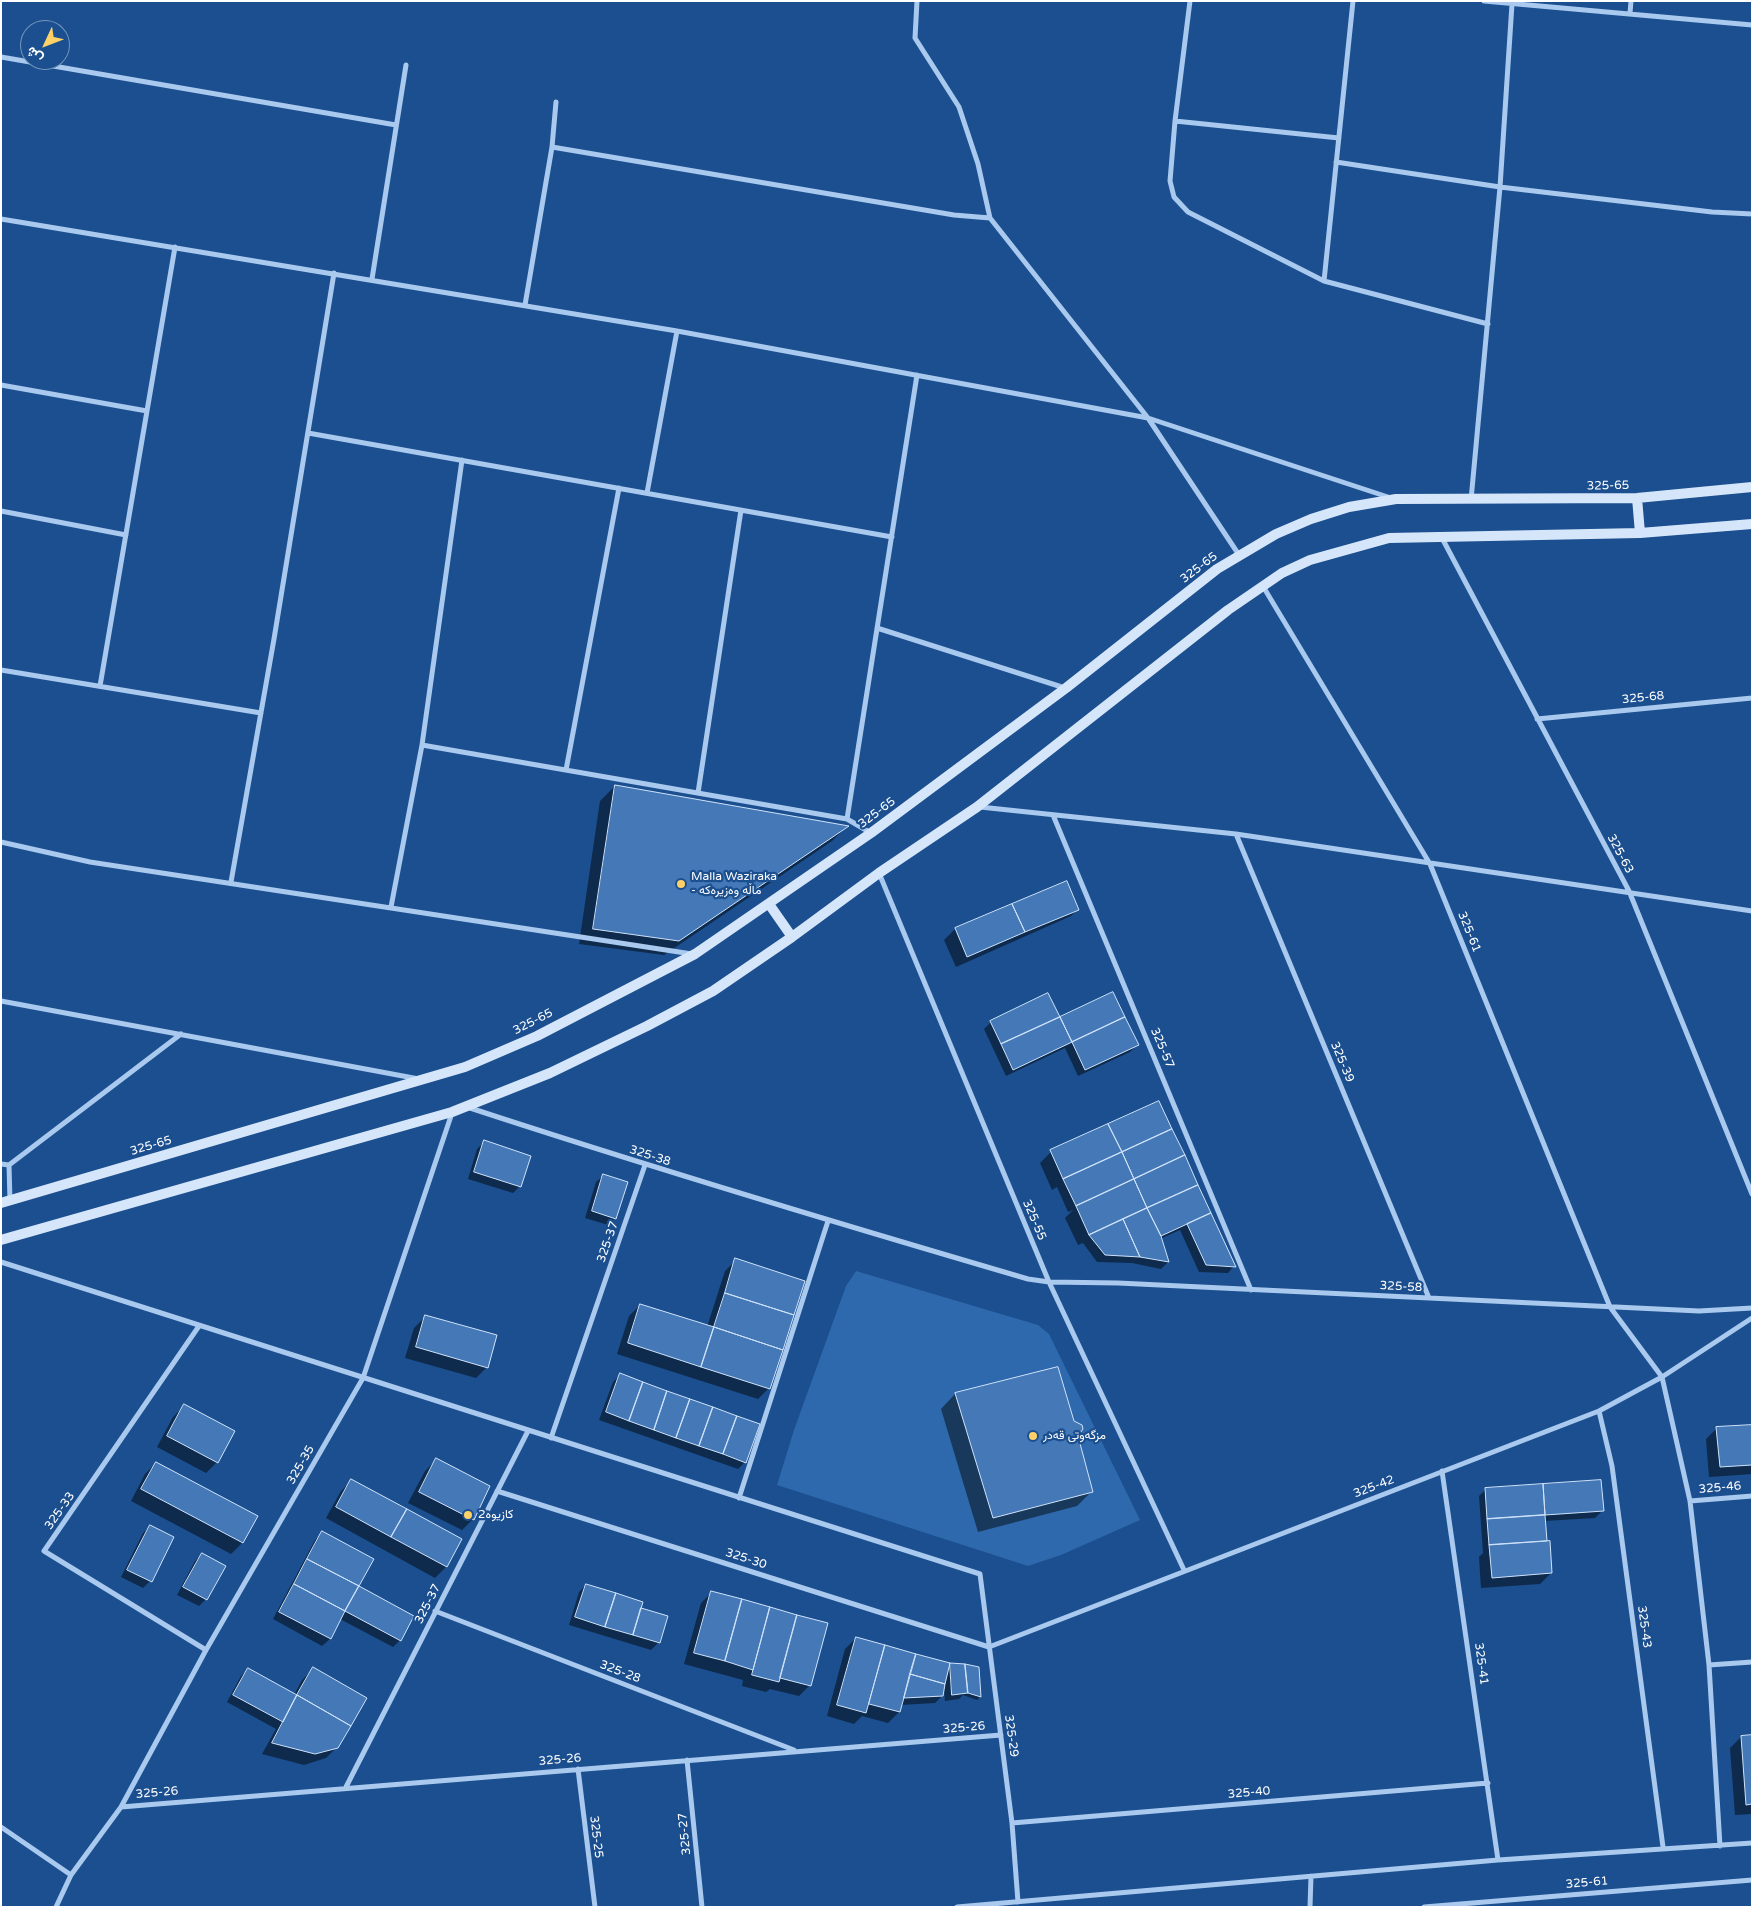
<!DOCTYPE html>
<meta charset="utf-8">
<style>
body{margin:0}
#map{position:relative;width:1753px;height:1908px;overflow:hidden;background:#1b4f8f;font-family:"Varela Round",Vazirmatn,sans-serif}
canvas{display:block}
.frame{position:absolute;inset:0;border:2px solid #fff;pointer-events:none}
.north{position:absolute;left:20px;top:20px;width:50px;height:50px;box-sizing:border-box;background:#1b4f8f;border:1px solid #7695bc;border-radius:50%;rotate:227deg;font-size:14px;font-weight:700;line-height:20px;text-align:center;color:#fff}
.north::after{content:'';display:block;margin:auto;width:18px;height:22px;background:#ffd166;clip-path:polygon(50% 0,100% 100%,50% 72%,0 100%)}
</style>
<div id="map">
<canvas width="1753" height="1908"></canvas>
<div class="frame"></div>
<div class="north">ش</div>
</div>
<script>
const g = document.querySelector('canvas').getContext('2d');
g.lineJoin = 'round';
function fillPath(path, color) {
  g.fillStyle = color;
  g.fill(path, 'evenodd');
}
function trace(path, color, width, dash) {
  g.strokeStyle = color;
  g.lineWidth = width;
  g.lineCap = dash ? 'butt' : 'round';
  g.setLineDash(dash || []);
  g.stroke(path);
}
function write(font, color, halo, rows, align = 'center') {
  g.font = font + ' "Varela Round",Vazirmatn,sans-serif';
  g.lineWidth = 4.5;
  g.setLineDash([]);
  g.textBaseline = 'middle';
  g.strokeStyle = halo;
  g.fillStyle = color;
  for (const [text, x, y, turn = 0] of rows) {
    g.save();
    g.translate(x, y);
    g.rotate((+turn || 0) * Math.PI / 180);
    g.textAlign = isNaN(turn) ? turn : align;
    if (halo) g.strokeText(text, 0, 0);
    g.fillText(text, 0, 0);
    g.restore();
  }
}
fillPath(new Path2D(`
 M856,1271L1038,1325L1049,1334L1140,1520L1061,1555L1028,1566L777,1485L794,1430L846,1286Z`), '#2e69ad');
fillPath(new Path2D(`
 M615,786L846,827L832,841L664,955L579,944L600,801Z
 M1078,909L1071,916L956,967L944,940L955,929Z
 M1059,1018L1137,1045L1130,1052L1078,1076L1065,1048L1006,1076L984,1029L991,1022Z
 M1158,1102L1234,1266L1228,1273L1199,1272L1180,1230L1160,1239L1168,1262L1161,1269L1132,1263L1097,1262L1083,1243L1078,1245L1065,1218L1073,1210L1068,1212L1057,1187L1052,1190L1040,1163L1051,1152Z
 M484,1142L520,1186L513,1193L468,1179L477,1149Z
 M604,1175L615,1218L608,1225L585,1218L596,1182Z
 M736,1260L769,1388L758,1399L617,1354L629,1316L640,1305L707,1327L725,1271Z
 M425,1317L487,1367L476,1378L405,1358L414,1328Z
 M620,1375L745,1462L738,1469L599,1420L613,1382Z
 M955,1394L1077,1436L1092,1491L1077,1506L978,1532L941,1409Z
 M184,1406L217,1462L206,1473L157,1447L173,1417Z
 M1752,1426V1474L1709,1477L1706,1439L1717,1428Z
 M436,1460L473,1519L462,1530L408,1503L425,1471Z
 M156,1463L256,1516L242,1543L231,1554L131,1501L145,1474Z
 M352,1480L460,1539L446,1567L435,1578L326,1518L341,1491Z
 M1486,1489L1602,1511L1595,1518L1544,1521L1551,1573L1540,1584L1481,1588L1479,1557L1483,1553L1479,1496Z
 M150,1526L172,1538L150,1581L143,1588L121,1577L143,1533Z
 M322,1533L357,1587L400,1640L393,1647L340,1619L330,1639L322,1646L273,1619L315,1540Z
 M202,1554L206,1599L199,1606L177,1595L195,1561Z
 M586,1585L640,1608L666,1616L658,1643L651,1650L569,1625L579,1592Z
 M712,1592L826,1624L810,1685L799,1696L770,1689L766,1692L742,1686L743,1680L684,1664L701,1603Z
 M856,1638L950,1664L978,1668L980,1697L977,1700L963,1695L959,1699L945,1701L944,1688L942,1696L935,1703L901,1705L899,1712L888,1723L862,1716L854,1724L827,1716L845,1649Z
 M248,1669L294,1695L302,1680L313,1669L337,1747L326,1758L304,1765L262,1754L276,1729L227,1702L241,1676Z
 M1752,1736V1814L1735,1815L1730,1748L1741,1737Z`), '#0007');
const building = new Path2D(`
 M615,785L849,826L679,941L593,929Z
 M1067,881L1079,910L1025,932L1012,904Z
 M1012,904L1025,932L967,957L955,928Z
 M1113,992L1125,1017L1072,1042L1060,1017Z
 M1048,993L1060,1017L1001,1044L990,1021Z
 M1060,1017L1072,1042L1013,1070L1001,1044Z
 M1125,1017L1139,1045L1085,1070L1072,1042Z
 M1159,1101L1172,1129L1122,1152L1108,1124Z
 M1108,1124L1122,1152L1063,1179L1050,1150Z
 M1172,1129L1185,1155L1134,1179L1122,1152Z
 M484,1140L531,1156L521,1187L474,1172Z
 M1122,1152L1134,1179L1076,1206L1063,1179Z
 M1185,1155L1198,1185L1147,1208L1134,1179Z
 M603,1174L628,1182L616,1219L592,1211Z
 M1134,1179L1147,1208L1089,1235L1076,1206Z
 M1198,1185L1211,1213L1161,1236L1147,1208Z
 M1147,1208L1161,1236L1169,1262L1140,1257L1123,1219Z
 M1211,1213L1236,1267L1206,1265L1187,1224Z
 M1123,1219L1140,1257L1105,1255L1089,1235Z
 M735,1258L805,1281L794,1315L725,1293Z
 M725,1293L794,1315L783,1350L714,1327Z
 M640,1304L714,1327L701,1367L628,1343Z
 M425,1315L497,1335L488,1368L416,1347Z
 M714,1327L783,1350L770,1389L701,1367Z
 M1058,1367L1074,1421L1082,1425L1083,1429L1078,1436L1093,1492L993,1518L955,1393Z
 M620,1373L643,1382L629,1421L606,1412Z
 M643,1382L667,1391L654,1430L629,1421Z
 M667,1391L690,1399L676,1438L654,1430Z
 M690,1399L713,1407L699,1446L676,1438Z
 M184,1404L235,1431L218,1463L167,1436Z
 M713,1407L737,1416L723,1454L699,1446Z
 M737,1416L760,1424L746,1463L723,1454Z
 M1752,1425V1465L1720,1467L1716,1427Z
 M436,1458L490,1486L474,1520L419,1492Z
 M156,1462L258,1516L243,1543L141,1489Z
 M351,1479L407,1509L391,1537L336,1507Z
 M1601,1480L1604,1511L1545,1515L1543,1484Z
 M1543,1484L1545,1515L1487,1519L1485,1488Z
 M407,1509L462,1539L447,1567L391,1537Z
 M1545,1515L1547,1541L1489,1545L1487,1519Z
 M150,1525L174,1537L152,1582L127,1570Z
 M322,1531L374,1559L359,1586L307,1559Z
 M1550,1541L1552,1573L1492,1578L1489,1545Z
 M202,1553L226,1566L207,1600L183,1587Z
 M307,1559L359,1586L345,1611L294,1584Z
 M294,1584L345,1611L331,1639L279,1612Z
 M586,1584L616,1593L605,1627L575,1617Z
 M359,1586L414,1616L401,1641L345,1611Z
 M711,1591L742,1599L725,1661L694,1653Z
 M616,1593L643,1602L633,1635L605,1627Z
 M742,1599L770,1607L753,1670L725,1661Z
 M770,1607L797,1615L779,1682L752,1675Z
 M641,1608L668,1616L660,1643L633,1635Z
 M797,1615L828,1623L811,1686L780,1678Z
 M856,1637L885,1645L866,1713L837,1705Z
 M885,1645L916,1654L900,1712L869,1704Z
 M916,1654L950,1663L945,1684L910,1674Z
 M950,1663L965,1664L968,1693L952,1695Z
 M965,1664L979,1667L981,1697L968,1693Z
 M313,1667L367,1698L351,1726L297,1695Z
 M248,1668L297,1695L283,1722L233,1695Z
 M910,1674L945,1684L943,1696L904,1698Z
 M297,1695L351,1726L338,1748L315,1754L272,1743Z
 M1752,1735V1804L1746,1805L1741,1736Z`);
fillPath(building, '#4478b7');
trace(building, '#cfe3fa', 1);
trace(new Path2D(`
 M917,1L915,38L959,107L978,164L990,218
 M1190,1L1175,121L1170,181L1174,197L1188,212L1324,281L1488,324
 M1484,1L1752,25
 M1630,13L1631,1
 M1,57L396,125
 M1175,121L1339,138
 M552,147L954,215L990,218L1148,418L1239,555
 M1336,162L1500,187L1712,212L1752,214
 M1,219L677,331L1148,418L1391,498
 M372,279L406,65
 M1324,281L1353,1
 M525,305L552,147L556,102
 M1,385L147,411
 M308,433L892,537
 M647,493L677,331
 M1471,500L1500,187L1512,4
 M1,511L126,535
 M1442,538L1629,891L1752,1194
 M1264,588L1430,864L1610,1307L1662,1377L1690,1501L1709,1665L1720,1846
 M877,628L1065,688
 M1,670L261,713
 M100,686L175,247
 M1537,719L1752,698
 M422,745L847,819L871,833
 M566,770L619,488
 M698,793L741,510
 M980,807L1236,834L1752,911
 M1053,815L1251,1290
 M847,819L917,375
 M1236,834L1429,1298
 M1,842L90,862L692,954
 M879,873L1049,1282L1184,1570
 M231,882L274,639L334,273
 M391,907L422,745L462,460
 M1,1001L419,1079
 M467,1107C653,1168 840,1224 1028,1279L1049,1282L1118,1283L1699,1311L1752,1308
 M1,1164L9,1165L10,1201
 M9,1165L181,1034
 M1,1262L980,1574L1012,1823L1018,1902
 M199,1326L44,1551L206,1650
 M1599,1411L1612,1466L1663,1847
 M551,1438L645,1165
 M1442,1471L1498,1860
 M497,1491L989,1647L1599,1411L1662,1377L1752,1318
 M739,1498L828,1221
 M1690,1501L1752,1496
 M435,1611L794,1750
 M1709,1665L1752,1662
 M687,1760L702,1907
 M578,1769L595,1907
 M346,1787L528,1431
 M121,1807L1001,1735
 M1012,1823L1488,1783
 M1,1827L71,1875
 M56,1907L71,1875L121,1807L206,1650L363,1378L452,1113
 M957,1907L1498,1860L1752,1843
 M1310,1907L1311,1876
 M1424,1907L1752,1880`), '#a9c9ee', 5);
trace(new Path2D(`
 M1637,498L1640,533
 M769,904L792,937
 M1,1203L465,1067L537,1036L695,954L871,833L1066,688L1217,569L1276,534L1311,519L1349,507L1396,499L1637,498L1752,487
 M1,1240L452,1112L550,1073L647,1026L713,991L792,937L879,873L977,807L1228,610L1282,573L1310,560L1389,538L1640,533L1752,524`), '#d6e6fa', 10);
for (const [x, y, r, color] of [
 [681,884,5,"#ffd166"],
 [1033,1436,5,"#ffd166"],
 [468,1515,5,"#ffd166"]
]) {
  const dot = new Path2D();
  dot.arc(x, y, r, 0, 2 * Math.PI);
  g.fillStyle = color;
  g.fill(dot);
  trace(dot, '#1b4f8f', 2);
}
write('12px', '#fff', '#1b4f8f', [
 ["325-65",1608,486,-1],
 ["325-65",1199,568,-37],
 ["325-68",1643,698,-6],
 ["325-65",877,813,-37],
 ["325-63",1620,854,62],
 ["325-61",1469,932,68],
 ["325-65",533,1022,-27],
 ["325-57",1162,1048,67],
 ["325-39",1342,1062,67],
 ["325-65",151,1146,-16],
 ["325-38",650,1156,18],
 ["325-55",1034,1220,67],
 ["325-37",608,1242,-71],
 ["325-58",1401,1287,3],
 ["325-35",301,1465,-60],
 ["325-42",1374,1487,-21],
 ["325-46",1720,1488,-5],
 ["325-33",60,1511,-55],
 ["325-30",746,1559,18],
 ["325-37",428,1604,-63],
 ["325-43",1644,1627,82],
 ["325-41",1481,1664,82],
 ["325-28",620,1672,21],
 ["325-26",964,1728,-5],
 ["325-29",1011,1736,82],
 ["325-26",560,1760,-5],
 ["325-26",157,1793,-5],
 ["325-40",1249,1793,-5],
 ["325-27",685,1834,-96],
 ["325-25",596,1837,83],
 ["325-61",1587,1883,-5]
]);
write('12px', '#fff', '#1b4f8f', [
 ["Malla Waziraka",691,877],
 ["- ماڵە وەزیرەکە",691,891],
 ["مزگەوتی قەدر",1043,1436],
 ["كازيوه2",478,1515]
], 'left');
</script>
